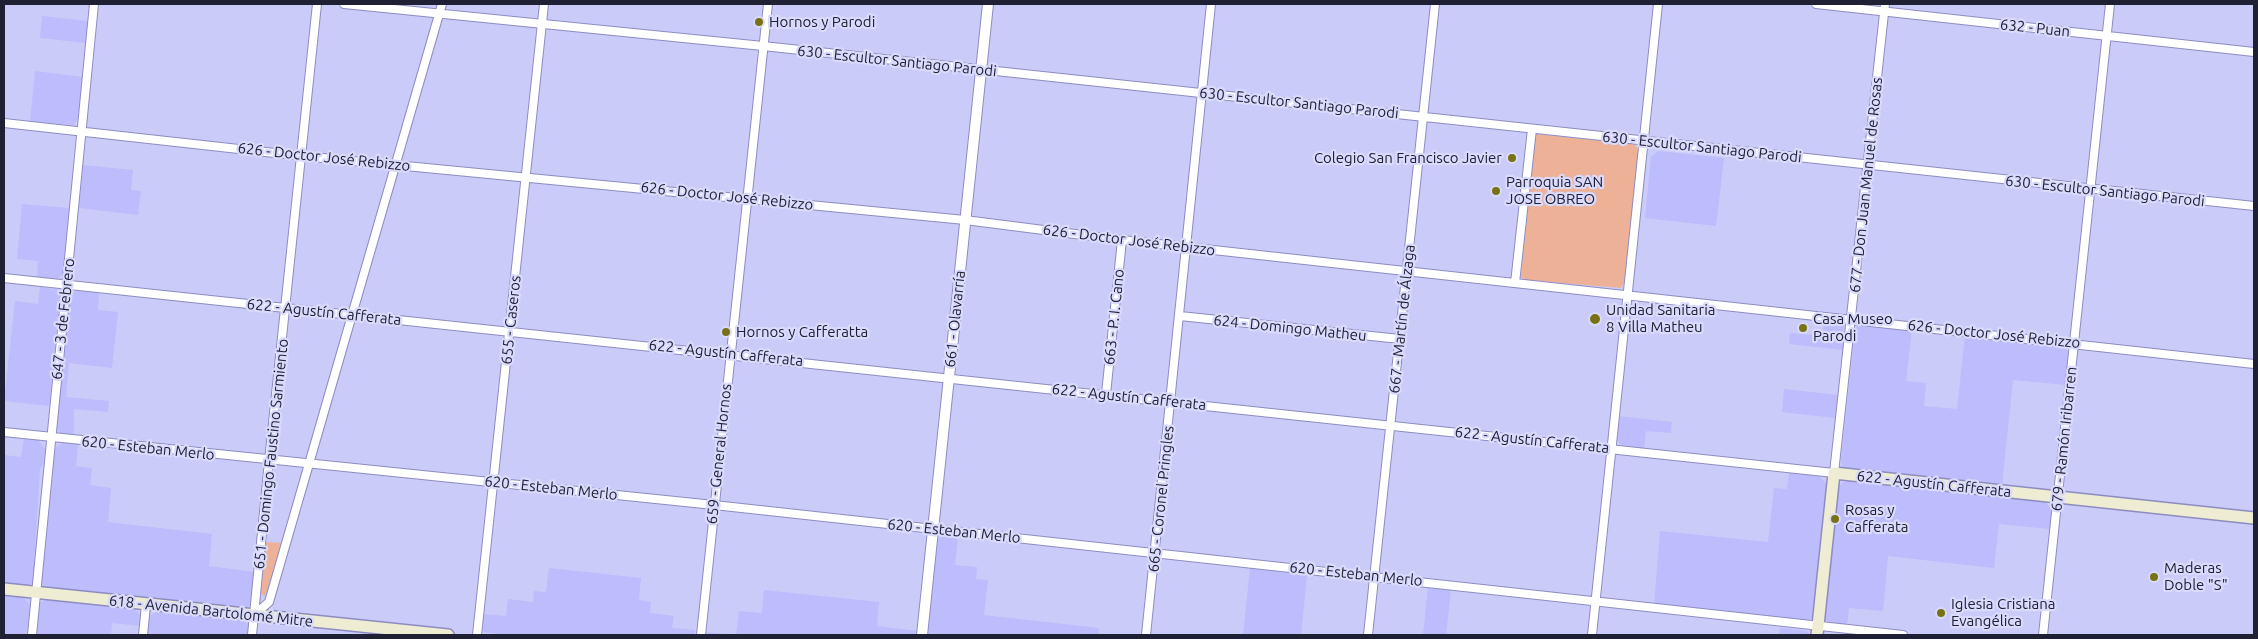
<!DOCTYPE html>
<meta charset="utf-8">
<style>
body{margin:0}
#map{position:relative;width:2258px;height:639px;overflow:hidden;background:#cbcbf9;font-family:Ubuntu,sans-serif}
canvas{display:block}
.frame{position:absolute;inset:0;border:5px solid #202035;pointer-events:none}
</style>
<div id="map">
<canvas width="2258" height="639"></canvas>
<div class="frame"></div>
</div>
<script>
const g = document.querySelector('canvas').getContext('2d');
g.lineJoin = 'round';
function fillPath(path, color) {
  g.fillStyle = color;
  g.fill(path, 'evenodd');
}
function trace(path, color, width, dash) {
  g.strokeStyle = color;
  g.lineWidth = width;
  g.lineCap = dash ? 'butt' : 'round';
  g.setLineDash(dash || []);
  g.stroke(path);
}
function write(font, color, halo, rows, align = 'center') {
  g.font = font + ' Ubuntu,sans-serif';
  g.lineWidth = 4.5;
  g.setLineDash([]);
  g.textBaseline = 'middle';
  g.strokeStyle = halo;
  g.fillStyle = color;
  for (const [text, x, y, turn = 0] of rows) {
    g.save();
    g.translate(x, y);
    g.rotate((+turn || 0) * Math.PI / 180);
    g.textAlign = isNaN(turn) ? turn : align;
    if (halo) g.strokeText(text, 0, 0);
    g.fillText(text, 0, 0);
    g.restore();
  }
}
fillPath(new Path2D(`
 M42,16L88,21L86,43L40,38Z
 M35,71L82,77L78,118L74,125L30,122Z
 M1658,151L1724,158L1716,226L1645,218L1651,157Z
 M83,165L133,170L131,190L141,191L138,215L79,208Z
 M22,204L69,208L63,273L57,280L37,278L38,261L17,259Z
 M40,287L58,290L60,296L49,406L4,401L15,301L38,304Z
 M78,291L99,293L98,310L118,312L112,368L69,363L66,397L109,401L108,412L74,409V437L62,436L56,428L70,295L72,292Z
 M1825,318L1844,322L1843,350L1789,344L1790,333L1822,336Z
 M1858,324L1912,329L1906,381L1926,383L1924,406L1957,409L1965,335L2063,346L2070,354L2067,385L2013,380L2002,485L1846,469L1842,466L1841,460L1855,330Z
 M1784,389L1838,395L1835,418L1782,412Z
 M1618,416L1672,422L1671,433L1646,431L1644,448L1622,446L1617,440Z
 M24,438L38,440L45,450L43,465L40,468L33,583L21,587L4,585V455L21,457Z
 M63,443L78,444L76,466L92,468L90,485L111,488L108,522L212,534L209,566L255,572L251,604L247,608H240L44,587L40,581L54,451L56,447Z
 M1789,473L1819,476L1826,483L1812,618L1807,620L1654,604L1660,531L1768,542L1774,488L1787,489Z
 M1849,480L2044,501L2052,509L2050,529L1999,524L1994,568L1888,556L1883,611L1849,608L1847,625L1830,623L1825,619L1824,615L1837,491L1842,483Z
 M941,536L958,538L955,565L977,567L976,579L988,580L984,615L1099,628V635H927L936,542Z
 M549,568L641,578L639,600L651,602L650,613L674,616L672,628L695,630V635H503L484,632L482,628L483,614L506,616L508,599L533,602L534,591L546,592Z
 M1250,568L1307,575L1301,635H1243Z
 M1428,587L1451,590L1446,635H1423Z
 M764,590L879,602L877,626L918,631V635H703L704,632L736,635L739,611L762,613Z
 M4,595L23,597L31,605L26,635H4Z
 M47,599L135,610L141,615L140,626L112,623L111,635H35L38,604Z
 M157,611L243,621L250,624V635H146L149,616Z
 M1780,628L1806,631L1810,635H1779Z`), '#bdbcfc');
fillPath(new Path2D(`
 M1535,134L1634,144L1639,150L1625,281L1621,288L1527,280L1521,277Z
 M265,542L281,543L266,594L264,596L261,593Z`), '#ecb197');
const minor = new Path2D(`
 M344,4L763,46L2254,206
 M1816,4L2254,52
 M4,123L302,156L965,220L1122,240L2254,364
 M4,278L1834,473L1885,4
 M1515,283L1532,129
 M1180,316L1400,339
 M1106,394L1122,240
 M4,432L714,505L1903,635
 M254,615L269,602L442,4
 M32,635L94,4
 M143,635L146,605
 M252,635L269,461L317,4
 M477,635L544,4
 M701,635L768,4
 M1146,635L1211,4
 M1368,635L1435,4
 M1592,635L1658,4
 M2043,635L2110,4`);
const tertiary = new Path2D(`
 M922,635L988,4`);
const secondary = new Path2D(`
 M4,589L448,635
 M1817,635L1834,473L2254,518`);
trace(minor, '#8d8cc1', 10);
trace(tertiary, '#8d8cc1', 12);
trace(secondary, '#8d8cc1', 14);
trace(minor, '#fff', 8);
trace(tertiary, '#fff', 10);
trace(secondary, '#eeecd2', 11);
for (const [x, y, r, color] of [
 [759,22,5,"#797215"],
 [1512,158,5,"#797215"],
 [1496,191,5,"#797215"],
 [1595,319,6,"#797215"],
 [1803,328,5,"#797215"],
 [726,332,5,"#797215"],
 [1835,519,5,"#797215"],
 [2154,577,5,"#797215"],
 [1941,613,5,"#797215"]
]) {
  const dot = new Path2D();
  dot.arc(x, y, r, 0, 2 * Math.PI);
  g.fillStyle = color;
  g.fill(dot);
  trace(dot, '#d9dafc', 2);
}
write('15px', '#202035', '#d9dafc', [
 ["Hornos y Parodi",769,22],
 ["Colegio San Francisco Javier",1502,158,"right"],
 ["Parroquia SAN",1506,182],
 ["JOSE OBREO",1506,199],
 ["Unidad Sanitaria",1606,310],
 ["8 Villa Matheu",1606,327],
 ["Casa Museo",1813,319],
 ["Parodi",1813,336],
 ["Hornos y Cafferatta",736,332],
 ["Rosas y",1845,510],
 ["Cafferata",1845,527],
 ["Maderas",2164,568],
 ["Doble \"S\"",2164,585],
 ["Iglesia Cristiana",1951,604],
 ["Evangélica",1951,621]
], 'left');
write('15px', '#202035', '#d9dafc', [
 ["632 - Puan",2035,28,6],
 ["630 - Escultor Santiago Parodi",897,61,6],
 ["630 - Escultor Santiago Parodi",1299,103,6],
 ["630 - Escultor Santiago Parodi",1702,147,6],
 ["626 - Doctor José Rebizzo",324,157,6],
 ["677 - Don Juan Manuel de Rosas",1866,185,-84],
 ["630 - Escultor Santiago Parodi",2105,191,6],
 ["626 - Doctor José Rebizzo",727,196,6],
 ["626 - Doctor José Rebizzo",1129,240,7],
 ["622 - Agustín Cafferata",324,312,6],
 ["663 - P. I. Cano",1114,317,-84],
 ["647 - 3 de Febrero",63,319,-84],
 ["661 - Olavarría",955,319,-84],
 ["667 - Martín de Álzaga",1402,319,-84],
 ["655 - Caseros",511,320,-84],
 ["624 - Domingo Matheu",1290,328,6],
 ["626 - Doctor José Rebizzo",1994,334,6],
 ["622 - Agustín Cafferata",726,353,6],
 ["622 - Agustín Cafferata",1129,397,6],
 ["679 - Ramón Iribarren",2064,439,-84],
 ["622 - Agustín Cafferata",1532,440,6],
 ["620 - Esteban Merlo",148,448,6],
 ["651 - Domingo Faustino Sarmiento",271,454,-84],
 ["659 - General Hornos",719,454,-84],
 ["622 - Agustín Cafferata",1934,484,6],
 ["620 - Esteban Merlo",551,488,6],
 ["665 - Coronel Pringles",1161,499,-84],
 ["620 - Esteban Merlo",954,531,6],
 ["620 - Esteban Merlo",1356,574,6],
 ["618 - Avenida Bartolomé Mitre",211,611,6]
]);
</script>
